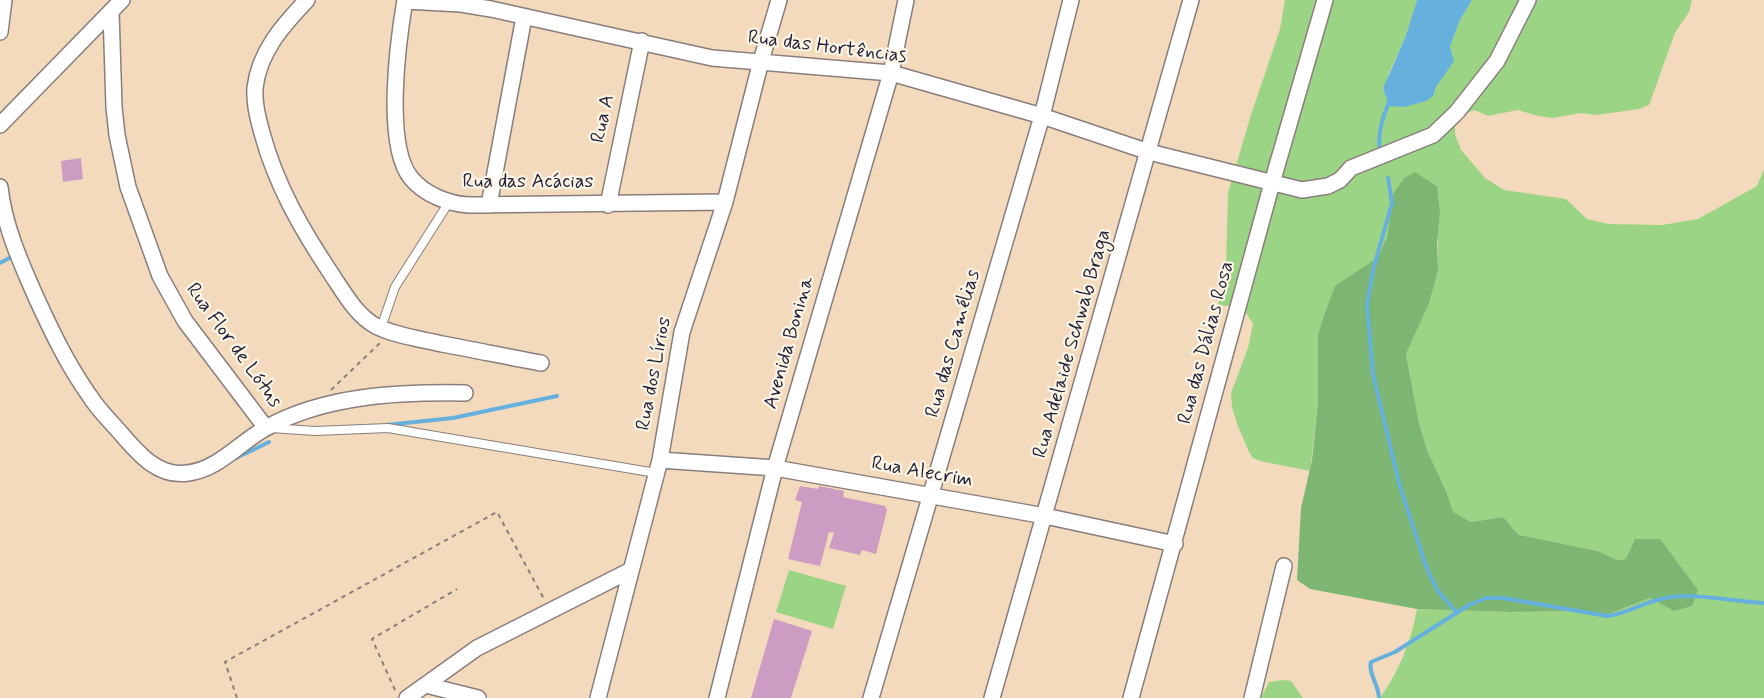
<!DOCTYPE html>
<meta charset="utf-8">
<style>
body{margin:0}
canvas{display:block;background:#f3dabd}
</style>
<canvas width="1764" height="698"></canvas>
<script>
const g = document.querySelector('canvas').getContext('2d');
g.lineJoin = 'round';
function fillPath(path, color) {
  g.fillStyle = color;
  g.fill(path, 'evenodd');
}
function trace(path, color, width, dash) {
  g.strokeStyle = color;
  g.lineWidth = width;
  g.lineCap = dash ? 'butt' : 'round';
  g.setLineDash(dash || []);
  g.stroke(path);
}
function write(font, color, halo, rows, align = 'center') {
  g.font = font + ' Mynerve,sans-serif';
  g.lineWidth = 4.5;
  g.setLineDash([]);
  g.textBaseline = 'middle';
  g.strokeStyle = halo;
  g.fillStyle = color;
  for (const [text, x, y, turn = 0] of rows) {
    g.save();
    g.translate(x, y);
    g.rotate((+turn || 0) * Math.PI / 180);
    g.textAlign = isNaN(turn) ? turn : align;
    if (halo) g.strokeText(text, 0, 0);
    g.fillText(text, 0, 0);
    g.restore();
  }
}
fillPath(new Path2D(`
 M1285,0H1417L1405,38L1388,75L1404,107L1433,96L1436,87L1453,61L1450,47L1460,20L1472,0H1692L1689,12L1675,33L1649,105L1640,109L1595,115L1580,113L1553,118L1538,116L1518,110L1488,116L1474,110L1459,117L1455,126V134L1461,150L1485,178L1504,190L1566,199L1587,219L1608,224L1662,225L1698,219L1757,186L1764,169V698H1380C1399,671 1411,642 1417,609L1510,612L1588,611L1603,616L1650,598L1667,550L1660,539L1626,559L1617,560L1598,551L1520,535C1512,530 1510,523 1503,517L1471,522L1453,513L1446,491L1427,450L1419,423L1406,354L1429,304L1438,271L1437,186L1415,172L1393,194L1387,237L1377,258L1335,287L1324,315L1318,335V403L1310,471L1260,461L1253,458L1249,452L1237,424L1232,407L1231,393L1248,348L1253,324L1243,308L1218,305L1226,270L1228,193L1250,118L1280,29Z
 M789,570L846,586L833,629L776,612Z
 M1282,680L1291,681L1303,698H1261L1269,682Z`), '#9cd486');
fillPath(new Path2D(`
 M1415,172L1437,186L1440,212L1437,243L1438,271L1429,304L1406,354L1419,423L1427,450L1446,491L1453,512L1471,522L1503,517C1510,523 1512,530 1520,535L1598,551L1617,560L1626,559L1635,539H1660L1698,590L1692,606L1674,611L1650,598L1603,616L1588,611L1510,612L1417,609L1310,589L1297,580L1301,508L1312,460L1318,403V335L1324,315L1335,286L1377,258L1387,237L1393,194L1404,178Z`), '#7db673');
fillPath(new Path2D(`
 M1417,0H1472L1460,20L1450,47L1454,61L1436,87L1433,96L1426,101L1404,107L1389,106L1383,88L1405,38Z`), '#66b0de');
trace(new Path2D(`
 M1380,153C1377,133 1383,117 1390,99
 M1388,178L1392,203L1373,270L1367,305L1373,374L1399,483L1426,566L1437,590L1457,613
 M0,263L13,256
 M386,425L453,418L557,396
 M234,459L269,442
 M1379,698C1379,685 1368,674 1371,662L1395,652L1469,605L1486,598H1503L1607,616C1626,614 1642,603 1661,599C1694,591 1730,602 1764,603`), '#66b0de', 4);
fillPath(new Path2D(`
 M81,158L83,179L63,182L61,161Z
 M800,486L818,489L819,486L844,491L843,497L885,506L887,510L876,554L862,550L860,555L829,548L834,533L829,532L820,566L788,559L802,502L795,500Z
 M774,619L812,631L791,698H751Z`), '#cd9cc3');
const lane = new Path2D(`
 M381,328L395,287L449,202
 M271,428L315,431L388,428L656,473`);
const street = new Path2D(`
 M307,0C283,25 259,52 255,88C254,104 258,118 262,133C276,185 302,230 332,275C344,293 357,316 376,326C396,336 421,339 442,344C475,350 508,357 541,363
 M405,0C398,41 384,145 411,178C425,195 449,204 469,205L725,202
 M405,1L461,4L491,9L712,58L891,73L1042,116L1149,152L1302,190L1328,186L1340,180L1351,168L1433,135L1457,112L1497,61L1528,0
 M111,11L114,107L117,135L128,187L160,276L185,321L266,428
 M0,32L4,0
 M0,125L122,0
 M0,187C4,225 20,261 35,295C51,330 67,364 89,395C97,408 108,419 118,430C136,451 157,478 188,473C219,469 240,442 266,428C325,395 399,392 465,393
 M489,205L524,17
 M608,205L642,41
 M660,460L775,468L1045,516L1175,544
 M426,685L478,698
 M407,698L477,648L631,570
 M598,698L660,460L682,332L725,202L761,61L779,0
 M717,698L775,468L891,73L906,0
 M871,698L1042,116L1071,0
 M992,698L1191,0
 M1131,698L1272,183L1325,0
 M1252,698L1284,566`);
trace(lane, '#8a7e7c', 10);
trace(street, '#8a7e7c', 18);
trace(new Path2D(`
 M331,390L381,342
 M395,690L372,639L457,589
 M237,698L225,662L497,512L544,599`), '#8a7e7c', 2, [4.5, 4.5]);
trace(lane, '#fff', 8);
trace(street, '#fff', 15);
write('20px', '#22223b', '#fcf5e5', [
 ["Rua das Hortências",827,48,7],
 ["Rua A",604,119,-78],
 ["Rua das Acácias",528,183],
 ["Avenida Bonina",790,343,-74],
 ["Rua das Dálias Rosa",1207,343,-75],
 ["Rua das Camélias",954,344,-74],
 ["Rua Adelaide Schwab Braga",1073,344,-74],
 ["Rua Flor de Lótus",233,346,54],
 ["Rua dos Lírios",655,374,-79],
 ["Rua Alecrim",922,473,10]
]);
</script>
